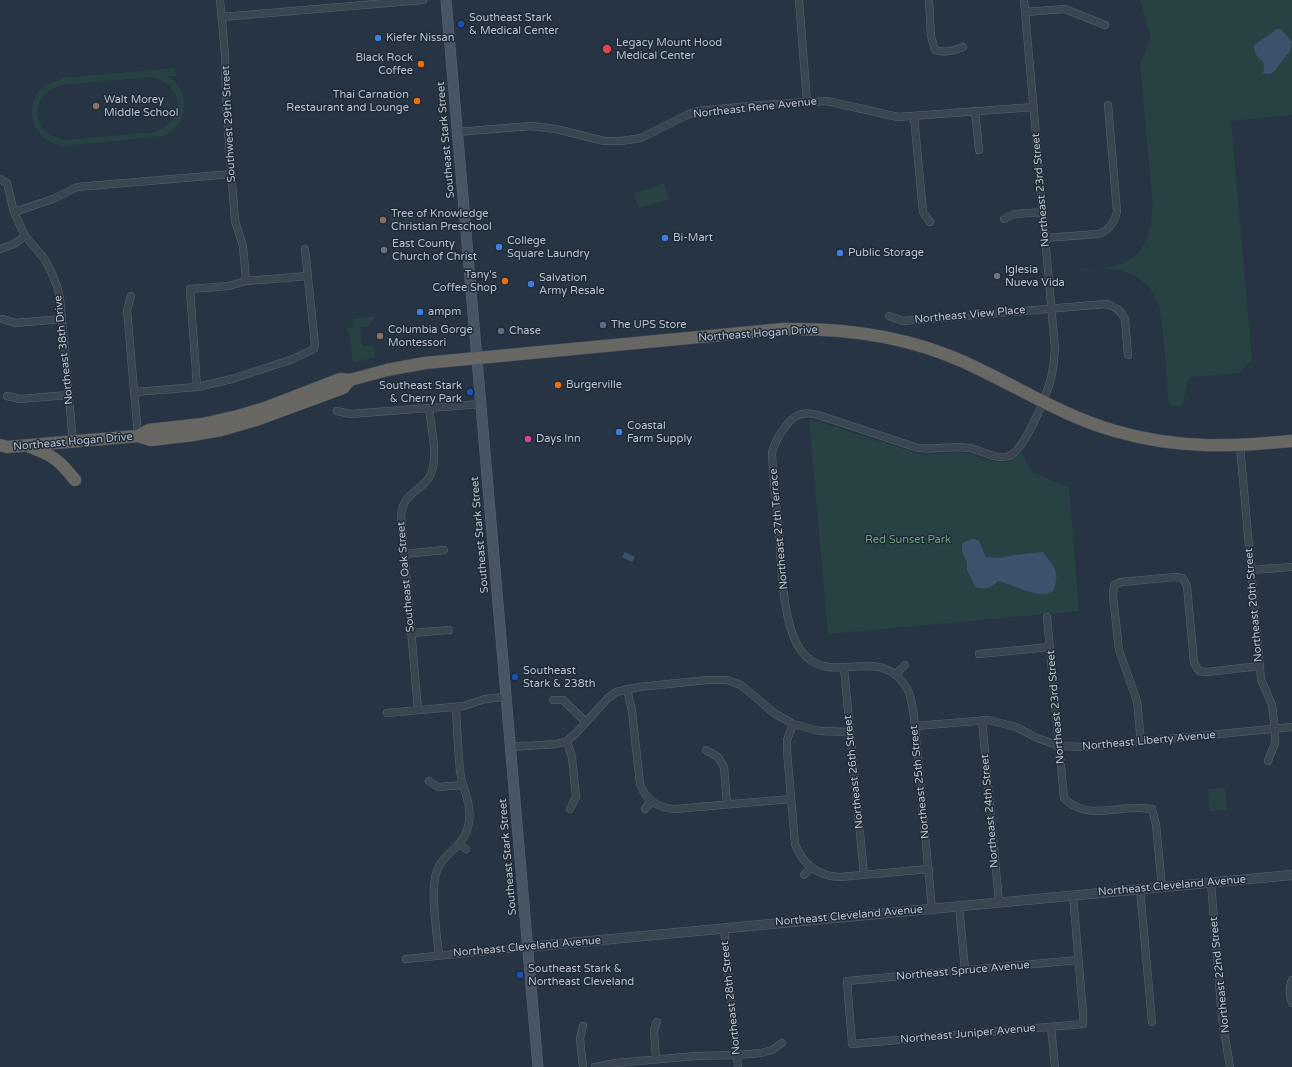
<!DOCTYPE html>
<style>
body{margin:0}
canvas{display:block;background:#263443}
</style>
<canvas width="1292" height="1067"></canvas>
<script>
const g = document.querySelector('canvas').getContext('2d');
g.lineJoin = 'round';
function fillPath(path, color) {
  g.fillStyle = color;
  g.fill(path, 'evenodd');
}
function trace(path, color, width, dash) {
  g.strokeStyle = color;
  g.lineWidth = width;
  g.lineCap = dash ? 'butt' : 'round';
  g.setLineDash(dash || []);
  g.stroke(path);
}
function write(font, color, halo, rows, align = 'center') {
  g.font = font + ' "Varela Round",sans-serif';
  g.lineWidth = 3;
  g.setLineDash([]);
  g.textBaseline = 'middle';
  g.strokeStyle = halo;
  g.fillStyle = color;
  for (const [text, x, y, turn = 0] of rows) {
    g.save();
    g.translate(x, y);
    g.rotate((+turn || 0) * Math.PI / 180);
    g.textAlign = isNaN(turn) ? turn : align;
    if (halo) g.strokeText(text, 0, 0);
    g.fillText(text, 0, 0);
    g.restore();
  }
}
fillPath(new Path2D(`
 M1140,0H1292V116L1291,115L1231,121L1252,359L1240,373L1189,377L1182,407L1169,405C1167,385 1166,364 1164,344C1162,326 1162,308 1153,292C1146,281 1128,270 1115,269C1104,267 1091,270 1081,271L1080,269C1091,268 1104,269 1114,266C1148,258 1154,227 1152,197L1140,64L1151,37Z
 M175,68L176,76H168C192,91 188,126 163,136L63,146C23,140 21,85 61,80V78ZM151,77C185,83 187,122 154,132L67,140C30,136 27,96 61,85Z
 M664,184L669,199L639,208L634,193Z
 M399,214V221H405L404,216L410,215L411,228H406V227H397L395,222H391L390,215Z
 M376,316L367,327H360L362,346L374,345L375,357L353,363L348,328L353,327L352,319Z
 M809,419L817,421L919,454C933,456 946,452 960,453C984,454 1000,473 1022,453L1030,471L1069,488L1079,611L828,634Z
 M1225,788L1227,810L1209,811L1208,789Z`), '#284243');
fillPath(new Path2D(`
 M1276,29H1281L1292,42L1290,51L1284,58L1275,71L1270,74L1263,73C1266,60 1263,64 1257,56C1255,53 1256,50 1253,47C1259,39 1270,37 1276,29Z
 M973,539L978,540C982,545 982,551 986,557L998,558L1014,555L1043,552C1054,567 1061,572 1053,591C1050,592 1047,594 1044,594C1035,596 1009,583 998,581C990,589 988,589 976,588L967,570V562L962,552V544L966,541Z
 M625,552L635,557L632,562L622,557Z`), '#3b526c');
const minor = new Path2D(`
 M220,0L225,54L226,102L235,221L243,246L246,281
 M799,0L807,102
 M929,0L931,36L935,50C945,53 953,51 963,47
 M1025,12L1065,9L1105,25
 M222,17L423,0
 M975,111L979,150
 M914,117L923,212L930,222
 M457,132L531,126L556,129L604,141H621L641,138L687,115L698,111L761,105L827,101L898,117L1034,107
 M0,179L7,183L14,212L25,236L43,257L50,269L57,286L60,298L73,442
 M14,212L53,199L77,187L232,174
 M1004,219L1014,214L1043,212
 M1045,238L1098,234C1109,231 1114,223 1117,212L1108,105
 M0,249L14,244L25,236
 M131,296L127,310L138,436
 M889,316L903,321L1106,304C1115,306 1121,310 1125,319L1128,355
 M3,319L15,323L62,319
 M197,387L190,289L229,286L246,281L308,276
 M135,392L197,387L232,379L293,359L314,349L315,345L305,249
 M7,396L20,399L68,395
 M337,411L350,414L481,404
 M1240,446L1261,679L1272,705L1275,729V743L1268,761
 M404,554L444,550
 M1251,570L1292,567
 M1047,617L1064,798C1085,820 1113,807 1140,808C1144,808 1148,809 1152,809L1156,825L1162,887
 M411,633L449,630
 M979,654L1050,647
 M844,668L864,875
 M895,675L905,665
 M627,689L632,711L640,784C646,801 658,808 675,809L791,799
 M553,700H563L586,722
 M418,710L401,515C404,491 420,493 430,476C439,459 431,427 429,408
 M387,713L464,706L485,699L506,697
 M982,720L999,902
 M793,724L787,740V751L795,844C803,865 818,876 840,877L929,869
 M915,726L989,720L1016,727L1037,738L1060,746L1085,747L1292,727
 M567,741L572,757L576,797L570,809
 M1141,742L1137,701L1119,650L1113,596L1114,585L1121,582L1175,577L1183,578L1187,586L1194,663L1199,671L1207,672L1260,666
 M510,747L557,744L567,741L576,733L608,698L616,692L639,687L707,680H727L741,685L774,713L793,724L819,731L850,732
 M706,750L718,757L724,767L727,804
 M429,781L438,787L463,785
 M645,809L651,801
 M460,845L466,849
 M804,875L811,868
 M1211,882L1222,1019L1230,1067
 M1140,889L1152,1022
 M1073,895L1083,1013V1024L852,1044L847,981L1078,960
 M959,906L965,970
 M932,909L915,726C914,716 913,706 910,696C908,688 903,682 897,676C869,651 828,685 802,652C782,627 781,561 779,529C776,503 773,478 772,453C774,445 777,439 781,433C791,417 799,410 818,415L918,448C936,450 953,445 970,448C983,451 995,460 1009,456C1025,450 1049,391 1052,373C1054,365 1054,357 1055,349L1024,0
 M724,928C728,975 734,1021 738,1067
 M439,956C437,934 429,886 438,868C447,849 466,847 469,821C472,804 462,788 460,771C458,750 457,728 456,707
 M406,959L527,947
 M1292,980C1289,986 1289,996 1292,1003
 M583,1026L580,1039L583,1067
 M1051,1027L1055,1067
 M656,1059L654,1030L657,1022
 M595,1067L616,1063L696,1056L737,1055L761,1053L772,1050L782,1043`);
const tertiary = new Path2D(`
 M527,947L1292,875`);
const secondary = new Path2D(`
 M446,0L538,1067`);
const trunk = new Path2D(`
 M138,436L149,430L202,424L238,416L265,408L340,379L350,380L387,370L425,363L784,329C847,328 907,336 964,362C1015,385 1062,416 1115,431C1177,449 1229,447 1292,441
 M0,445L7,447L138,436L151,440L193,435L221,430L256,420L343,388L350,380
 M30,447C54,456 59,460 75,480`);
trace(minor, '#58636f', 8);
trace(tertiary, '#58636f', 10);
trace(secondary, '#58636f', 11);
trace(trunk, '#45505c', 13);
trace(minor, '#3a4552', 7);
trace(tertiary, '#3a4552', 9);
trace(secondary, '#485565', 10);
trace(trunk, '#686764', 12);
for (const [x, y, r, color] of [
 [461,24,4,"#1a4fb4"],
 [378,38,4,"#3f7fe0"],
 [607,49,5,"#e0444e"],
 [421,64,4,"#e8710a"],
 [417,101,4,"#e8710a"],
 [96,106,4,"#8d6e63"],
 [383,220,4,"#8d6e63"],
 [665,238,4,"#3f7fe0"],
 [499,247,4,"#3f7fe0"],
 [384,250,4,"#6b7280"],
 [840,253,4,"#3f7fe0"],
 [997,276,4,"#6b7280"],
 [505,281,4,"#e8710a"],
 [531,284,4,"#3f7fe0"],
 [420,312,4,"#3f7fe0"],
 [603,325,4,"#5c6f8a"],
 [501,331,4,"#5c6f8a"],
 [380,336,4,"#8d6e63"],
 [558,385,4,"#e8710a"],
 [470,392,4,"#1a4fb4"],
 [619,432,4,"#3f7fe0"],
 [528,439,4,"#d1479c"],
 [515,677,4,"#1a4fb4"],
 [520,975,4,"#1a4fb4"]
]) {
  const dot = new Path2D();
  dot.arc(x, y, r, 0, 2 * Math.PI);
  g.fillStyle = color;
  g.fill(dot);
  trace(dot, '#1f2a38', 1.5);
}
write('11px', '#b7c0cc', '#1f2a38', [
 ["Southeast Stark",469,18],
 ["& Medical Center",469,31],
 ["Kiefer Nissan",386,38],
 ["Legacy Mount Hood",616,43],
 ["Medical Center",616,56],
 ["Black Rock",413,58,"right"],
 ["Coffee",413,71,"right"],
 ["Thai Carnation",409,95,"right"],
 ["Restaurant and Lounge",409,108,"right"],
 ["Walt Morey",104,100],
 ["Middle School",104,113],
 ["Tree of Knowledge",391,214],
 ["Christian Preschool",391,227],
 ["Bi-Mart",673,238],
 ["College",507,241],
 ["Square Laundry",507,254],
 ["East County",392,244],
 ["Church of Christ",392,257],
 ["Public Storage",848,253],
 ["Iglesia",1005,270],
 ["Nueva Vida",1005,283],
 ["Tany's",497,275,"right"],
 ["Coffee Shop",497,288,"right"],
 ["Salvation",539,278],
 ["Army Resale",539,291],
 ["ampm",428,312],
 ["The UPS Store",611,325],
 ["Columbia Gorge",388,330],
 ["Montessori",388,343],
 ["Chase",509,331],
 ["Burgerville",566,385],
 ["Southeast Stark",462,386,"right"],
 ["& Cherry Park",462,399,"right"],
 ["Coastal",627,426],
 ["Farm Supply",627,439],
 ["Days Inn",536,439],
 ["Southeast",523,671],
 ["Stark & 238th",523,684],
 ["Southeast Stark &",528,969],
 ["Northeast Cleveland",528,982]
], 'left');
write('11px', '#b7c0cc', '#1f2a38', [
 ["Northeast Rene Avenue",755,108,-6],
 ["Southwest 29th Street",229,124,-93],
 ["Southeast Stark Street",446,140,-95],
 ["Northeast 23rd Street",1041,190,-95],
 ["Northeast View Place",970,315,-5],
 ["Northeast Hogan Drive",758,334,-4],
 ["Northeast 38th Drive",64,350,-96],
 ["Northeast Hogan Drive",73,442,-5],
 ["Northeast 27th Terrace",779,529,-95],
 ["Southeast Stark Street",480,535,-95],
 ["Southeast Oak Street",406,577,-95],
 ["Northeast 20th Street",1254,605,-95],
 ["Northeast 23rd Street",1056,707,-95],
 ["Northeast Liberty Avenue",1149,741,-5],
 ["Northeast 26th Street",854,772,-96],
 ["Northeast 25th Street",920,782,-96],
 ["Northeast 24th Street",990,811,-95],
 ["Southeast Stark Street",508,857,-95],
 ["Northeast Cleveland Avenue",1172,886,-5],
 ["Northeast Cleveland Avenue",849,916,-5],
 ["Northeast Cleveland Avenue",527,947,-5],
 ["Northeast Spruce Avenue",963,971,-5],
 ["Northeast 22nd Street",1220,975,-96],
 ["Northeast 28th Street",731,998,-96],
 ["Northeast Juniper Avenue",968,1034,-5]
]);
write('11px', '#6d9e76', '#1f2a38', [
 ["Red Sunset Park",908,540]
]);
</script>
